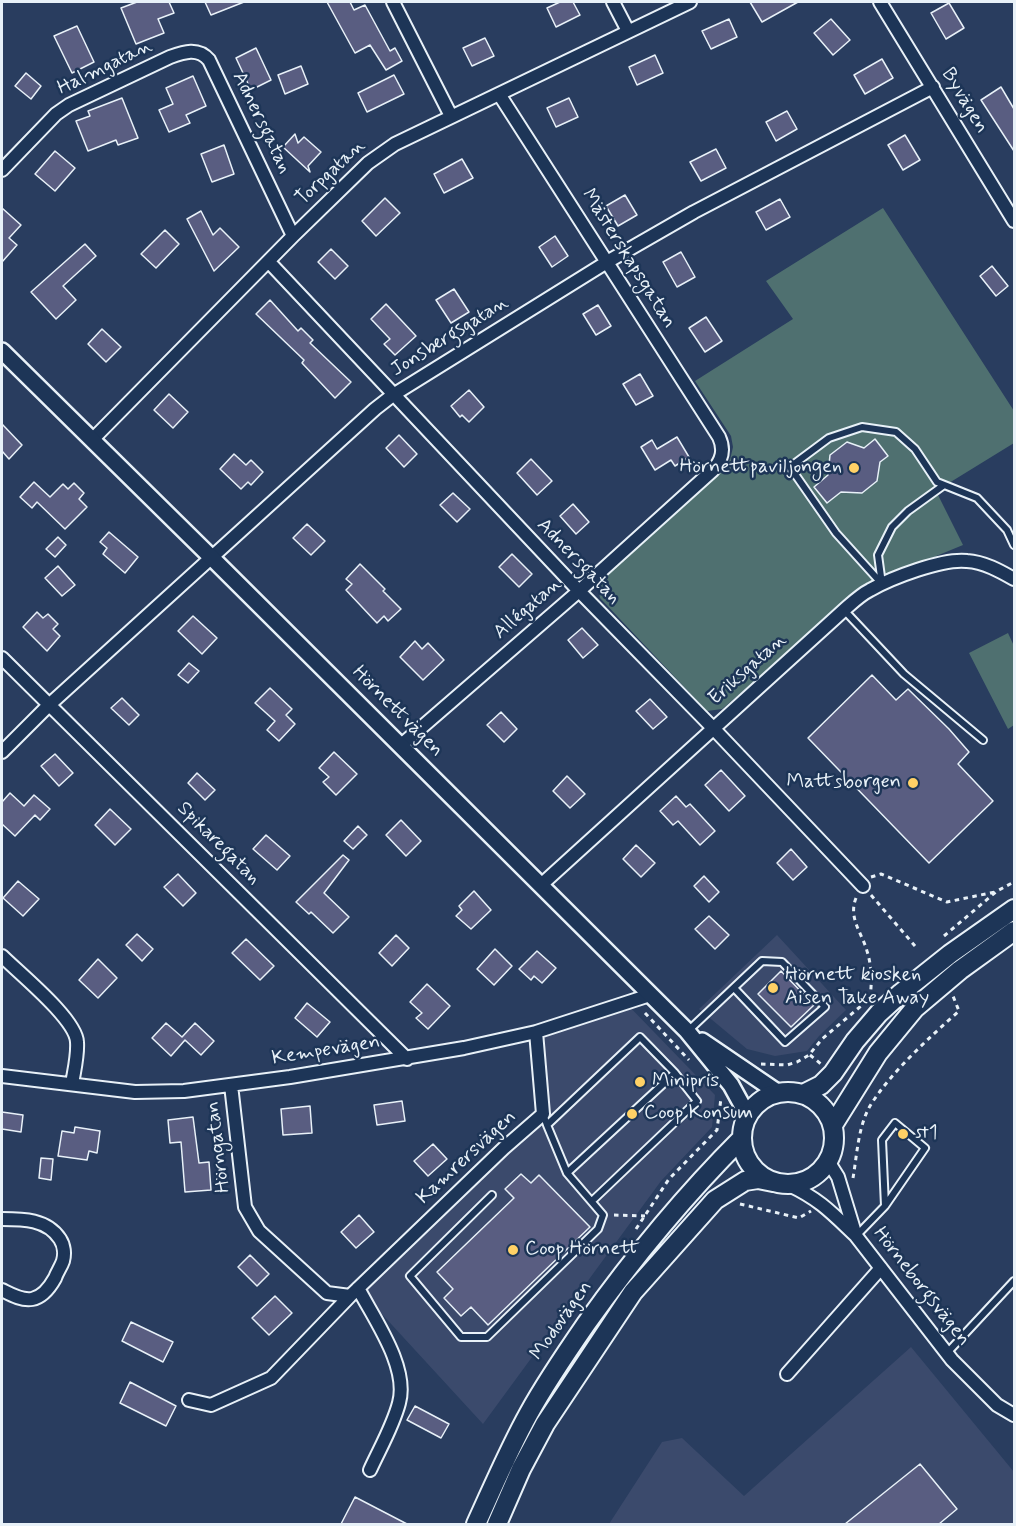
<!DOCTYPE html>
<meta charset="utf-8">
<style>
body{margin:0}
#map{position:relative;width:1016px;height:1526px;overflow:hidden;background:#293d5f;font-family:Mynerve,sans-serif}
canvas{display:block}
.frame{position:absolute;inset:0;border:3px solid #e8f1f8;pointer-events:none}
</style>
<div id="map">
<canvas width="1016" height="1526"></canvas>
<div class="frame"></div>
</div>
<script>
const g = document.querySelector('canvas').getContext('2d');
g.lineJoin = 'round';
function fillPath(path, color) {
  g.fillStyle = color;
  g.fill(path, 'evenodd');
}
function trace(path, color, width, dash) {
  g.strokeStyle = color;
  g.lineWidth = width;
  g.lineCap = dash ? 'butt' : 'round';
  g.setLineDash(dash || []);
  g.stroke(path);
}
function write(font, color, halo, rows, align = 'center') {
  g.font = font + ' Mynerve,sans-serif';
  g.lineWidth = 5;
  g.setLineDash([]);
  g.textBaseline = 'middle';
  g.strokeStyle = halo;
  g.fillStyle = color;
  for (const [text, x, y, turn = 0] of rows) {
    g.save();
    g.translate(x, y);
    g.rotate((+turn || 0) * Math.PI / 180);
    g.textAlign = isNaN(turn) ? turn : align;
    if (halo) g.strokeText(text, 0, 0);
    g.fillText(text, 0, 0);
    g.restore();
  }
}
fillPath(new Path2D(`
 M777,935L846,1010L819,1036L807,1051L775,1056L747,1049L699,1009Z
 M624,1001L715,1095L712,1127L661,1181L483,1424L358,1288L543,1115L536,1032Z
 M911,1347L1014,1472V1524H609L662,1442L682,1438L744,1496Z`), '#3b4a6c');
fillPath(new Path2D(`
 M883,208L1014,411V443L936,491L963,545L878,580L848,602L722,709L707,711L600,598L598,587L601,579L730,460L733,447L731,436L695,381L793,319L766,281Z
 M1008,633L1014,646V725L1008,729L969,653Z`), '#4f7070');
const building = new Path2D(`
 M137,2H169L174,13L158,19L164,33L136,44L121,8Z
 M205,2H244L211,15Z
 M327,2H350L354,10L365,5L390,51L395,48L402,61L386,70L370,45L355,53Z
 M560,2H573L580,15L556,27L547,8Z
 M750,2H798L762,22Z
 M949,3L964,28L946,39L931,13Z
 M729,19L737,37L711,49L702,31Z
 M831,19L850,40L833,55L814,33Z
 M77,26L94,62L72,73L54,36Z
 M485,38L494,56L472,66L463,48Z
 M256,48L271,80L251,90L236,58Z
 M655,55L663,73L637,85L629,67Z
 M882,59L893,78L865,94L854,75Z
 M301,66L308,84L285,94L278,75Z
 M26,73L41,86L31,99L15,86Z
 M394,75L404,94L367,112L358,93Z
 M193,76L206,106L186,115L190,123L169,132L159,110L173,104L166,88Z
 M1001,87L1014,109V151L981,100Z
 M122,98L138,138L118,145L116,140L88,151L76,121L90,116L88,111Z
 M569,98L578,117L556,127L547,108Z
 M787,111L797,129L776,141L766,122Z
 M295,134L298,143L304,137L321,152L308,166L310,172L283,147Z
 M905,135L920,160L903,170L888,145Z
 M224,145L234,174L212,182L201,154Z
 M716,149L726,168L701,181L690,162Z
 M55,151L75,168L55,191L35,174Z
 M462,159L473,178L444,193L434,174Z
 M625,195L637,215L618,226L606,206Z
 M385,198L400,213L376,236L362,221Z
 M780,199L790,217L766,230L756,212Z
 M2,208L21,225L9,238L17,245L2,262Z
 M201,211L213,235L220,228L239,247L214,271L187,219Z
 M165,230L179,244L156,268L141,254Z
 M555,236L568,256L552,267L539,247Z
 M85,244L96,256L63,286L76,300L56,319L31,292Z
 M331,249L348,266L335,279L318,262Z
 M681,252L695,277L677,287L663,262Z
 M992,266L1008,286L996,296L980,276Z
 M454,289L469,312L451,323L436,300Z
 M270,300L298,331L301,328L313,340L310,343L351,382L335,398L302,363L304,360L256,314Z
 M386,304L416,336L395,355L384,344L390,339L371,319Z
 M598,305L611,326L596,335L583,314Z
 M706,317L722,341L705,352L689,328Z
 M102,329L121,347L106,362L88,344Z
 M640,374L653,396L636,405L623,384Z
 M469,390L484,407L469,422L462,415L460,417L451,406Z
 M169,394L188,412L173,428L154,410Z
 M2,424L22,445L9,459L2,451Z
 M399,435L417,454L404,467L386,448Z
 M677,437L689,457L675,466L671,460L655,470L641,447L652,440L657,449Z
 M875,439L888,456L880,462L877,481L862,493L841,492L827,503L814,487L828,475L830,455L847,442L864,448Z
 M234,454L246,465L251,460L263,472L251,485L248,482L241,489L220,469Z
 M531,459L552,481L537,495L517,473Z
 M34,482L50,497L63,484L68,489L74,483L84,493L79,499L87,507L65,529L37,502L32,508L20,497Z
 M453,493L470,509L457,522L440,505Z
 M573,504L589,522L576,534L560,516Z
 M307,524L325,541L311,555L293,538Z
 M109,532L138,557L125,573L103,554L107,548L100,542Z
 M58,537L66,545L55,557L46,549Z
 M512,554L532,574L519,587L499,567Z
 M360,564L385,589L383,591L401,609L388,621L384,616L377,623L346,590L352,584L346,579Z
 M58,566L75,585L62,596L45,578Z
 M37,612L43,618L48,614L58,624L53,629L60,636L47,651L23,627Z
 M193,616L217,638L202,654L178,631Z
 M582,628L598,645L583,658L568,640Z
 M415,641L422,649L428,643L444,660L423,680L400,657Z
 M189,663L199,671L188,683L178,675Z
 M872,675L896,700L908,689L949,729L969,752L958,764L993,801L929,863L808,738Z
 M270,688L292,709L286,715L295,724L279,741L267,730L275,721L255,703Z
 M122,698L139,715L129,725L111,708Z
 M650,699L667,717L653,729L636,711Z
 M501,712L517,729L504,742L487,725Z
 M334,752L357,774L336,795L323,782L329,777L319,768Z
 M55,754L73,773L59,786L41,766Z
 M721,770L745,796L729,811L705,785Z
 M197,773L215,790L205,800L188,783Z
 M567,776L585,794L570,808L553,791Z
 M10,793L24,806L34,795L50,809L40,820L35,815L15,836L2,824V802Z
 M676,796L686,807L690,804L715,831L700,845L678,821L673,825L660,811Z
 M110,809L131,829L115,845L95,825Z
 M401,820L421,841L406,856L386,835Z
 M358,826L367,835L353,849L344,841Z
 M266,835L290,856L277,870L253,849Z
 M636,845L655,863L641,877L623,859Z
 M791,849L807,867L793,880L777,863Z
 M343,855L349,860L324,893L349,917L333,933L311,912L309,914L296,902Z
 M178,874L196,893L183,906L164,887Z
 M704,876L719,892L709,902L694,886Z
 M18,881L39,899L23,916L3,898Z
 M474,891L491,910L471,929L456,916L462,910L459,906Z
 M709,916L729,935L715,949L695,929Z
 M137,934L153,949L142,961L126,945Z
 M396,935L409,948L392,966L379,953Z
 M246,939L274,966L260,980L232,953Z
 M495,949L512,966L494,985L477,969Z
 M537,951L556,968L542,983L534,976L531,980L519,969Z
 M98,959L117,978L98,998L79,980Z
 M781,971L814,1005L791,1027L758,994Z
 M427,984L450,1006L428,1029L416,1018L422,1013L410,1002Z
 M307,1003L330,1022L317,1037L295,1018Z
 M166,1023L182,1037L195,1023L214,1041L201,1055L185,1040L171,1056L152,1038Z
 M402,1101L405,1121L377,1125L374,1105Z
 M310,1106L312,1133L283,1135L281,1109Z
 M2,1112L23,1115L21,1132L2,1129Z
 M193,1117L199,1163L209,1162L211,1190L185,1192L181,1142L170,1143L168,1120Z
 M75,1127L100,1131L97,1153L89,1151L87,1160L58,1156L62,1131L74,1133Z
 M433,1144L447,1159L428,1176L414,1161Z
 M41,1158L53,1159L51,1180L39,1178Z
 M521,1174L531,1183L539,1175L590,1227L488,1325L471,1307L461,1316L444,1298L453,1289L437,1272L514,1198L505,1189Z
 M359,1215L374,1232L356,1248L341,1232Z
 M250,1255L269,1274L257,1286L238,1267Z
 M275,1296L292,1313L269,1335L252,1318Z
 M131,1322L173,1342L163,1362L122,1341Z
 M130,1382L176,1406L166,1426L120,1403Z
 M415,1406L449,1424L441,1438L407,1420Z
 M920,1464L957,1509L939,1524H845Z
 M355,1497L407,1524H341Z`);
fillPath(building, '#595d81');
trace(building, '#e8f1f8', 1.5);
const service = new Path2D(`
 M944,485L908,511L892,527L878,555L882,584L836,533L790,467L829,438L862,427L896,432L915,449L937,482L977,498L1007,530L1014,545
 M844,610L904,674L983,740
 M688,1031L762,961L782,962L825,1007L785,1042L734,988
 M543,1114L547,1125L640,1037L675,1073L567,1173
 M492,1195L410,1276L461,1337H487L598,1229L603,1215L567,1173L547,1125
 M592,1201L697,1101L675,1073
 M857,1235L885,1206L925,1148L895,1123L882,1140L885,1206
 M947,1353L1014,1281`);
const minor = new Path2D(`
 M393,2L451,116
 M613,2L628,31
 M880,2L1014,221
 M2,170L56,114L69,105L170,57C184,52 198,47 209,60L293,236
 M269,262L579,591L713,728L863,886
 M92,440L293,236L368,163L395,144L690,2
 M2,658L407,1059
 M400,746L579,591L713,470C722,460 725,450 719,437L499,94
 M2,752L49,705L375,409L393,395L607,262L694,212L933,87
 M541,885L844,610C852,603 860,595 870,590C891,578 943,558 967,561C984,562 1000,571 1014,579
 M2,956C19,973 76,1019 77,1042C78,1056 74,1071 72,1084
 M2,1076L135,1092L184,1091L290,1077L464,1048L536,1032L650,995
 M231,1085L245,1207L259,1231L327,1293L350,1296
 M828,1161L838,1177L856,1236L952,1360L997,1405L1014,1415
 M789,1185C819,1199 831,1212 855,1235
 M2,1219C23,1219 47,1219 60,1239C64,1245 65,1254 63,1261C61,1267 57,1272 55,1278C50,1287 43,1297 32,1299C22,1301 10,1294 2,1290
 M358,1288C374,1319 409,1367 399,1403C393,1426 380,1448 370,1470
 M787,1374L881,1268
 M189,1400L211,1405L271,1378L350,1296L504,1148L543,1114L536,1032`);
const tertiary = new Path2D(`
 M2,351L212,558L687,1031L731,1085L748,1116
 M702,1041L777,1092`);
const secondary = new Path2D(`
 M742 1138a46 46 0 1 1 92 0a46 46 0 1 1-92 0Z
 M803,1094L821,1085L833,1073L855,1041L879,1013L901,993L950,954L1014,909
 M833,1125L878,1053L915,1008L960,970L1014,931
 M476,1524C493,1487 509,1449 529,1413C546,1382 566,1353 586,1324C633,1258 684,1196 742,1138
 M497,1524L521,1469L545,1424L633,1292L715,1200L745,1181L758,1179L773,1182`);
trace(service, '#e8f1f8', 10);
trace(minor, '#e8f1f8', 16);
trace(tertiary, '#e8f1f8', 20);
trace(secondary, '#e8f1f8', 22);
trace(new Path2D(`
 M871,877L881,874L947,902L995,892
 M871,895L915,946
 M856,898C848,918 862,933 867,951C872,967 872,982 870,998
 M944,936L997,891L1014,882
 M645,1013L689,1060
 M810,1055L821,1064
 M761,1064L787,1065L797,1062L809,1055L822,1039L861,1006
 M853,1178C857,1155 858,1127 870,1106C890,1073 930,1037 959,1011L953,996
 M740,1204L799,1218L811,1211
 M614,1215L645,1216
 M636,1229L669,1179L717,1130L721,1098`), '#e8f1f8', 3, [4.5, 4.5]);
trace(service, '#1d3557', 6);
trace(minor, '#1d3557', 12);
trace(tertiary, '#1d3557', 15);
trace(secondary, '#1d3557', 18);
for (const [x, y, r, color] of [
 [854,468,6,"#ffd166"],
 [913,783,6,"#ffd166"],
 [773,988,6,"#ffd166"],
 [640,1082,6,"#ffd166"],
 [632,1114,6,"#ffd166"],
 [903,1134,6,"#ffd166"],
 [513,1250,6,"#ffd166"]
]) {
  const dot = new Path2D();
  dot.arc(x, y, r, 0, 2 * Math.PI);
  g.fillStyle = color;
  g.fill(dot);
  trace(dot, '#1d3557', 2);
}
write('20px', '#e8f1f8', '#1d3557', [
 ["Halmgatan",105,68,-26],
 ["Byvägen",964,101,59],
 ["Adnersgatan",261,123,64],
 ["Torpgatan",331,173,-43],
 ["Mästerskapsgatan",628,259,58],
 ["Jonsbergsgatan",450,337,-32],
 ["Adnersgatan",578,562,46],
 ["Allégatan",528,609,-41],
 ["Eriksgatan",748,670,-42],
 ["Hörnettvägen",397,712,45],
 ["Spikaregatan",218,844,45],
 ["Kempevägen",326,1051,-9],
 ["Hörngatan",219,1147,-97],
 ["Kamrersvägen",467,1158,-43],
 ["Hörneborgsvägen",921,1287,52],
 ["Modovägen",562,1321,-55]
]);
write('20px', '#e8f1f8', '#1d3557', [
 ["Hörnettpaviljongen",842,468,"right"],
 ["Mattsborgen",901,783,"right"],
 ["Hörnett kiosken",785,976],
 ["Aisen Take Away",785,999],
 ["Minipris",652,1082],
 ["Coop Konsum",644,1114],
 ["st1",915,1134],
 ["Coop Hörnett",525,1250]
], 'left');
</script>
